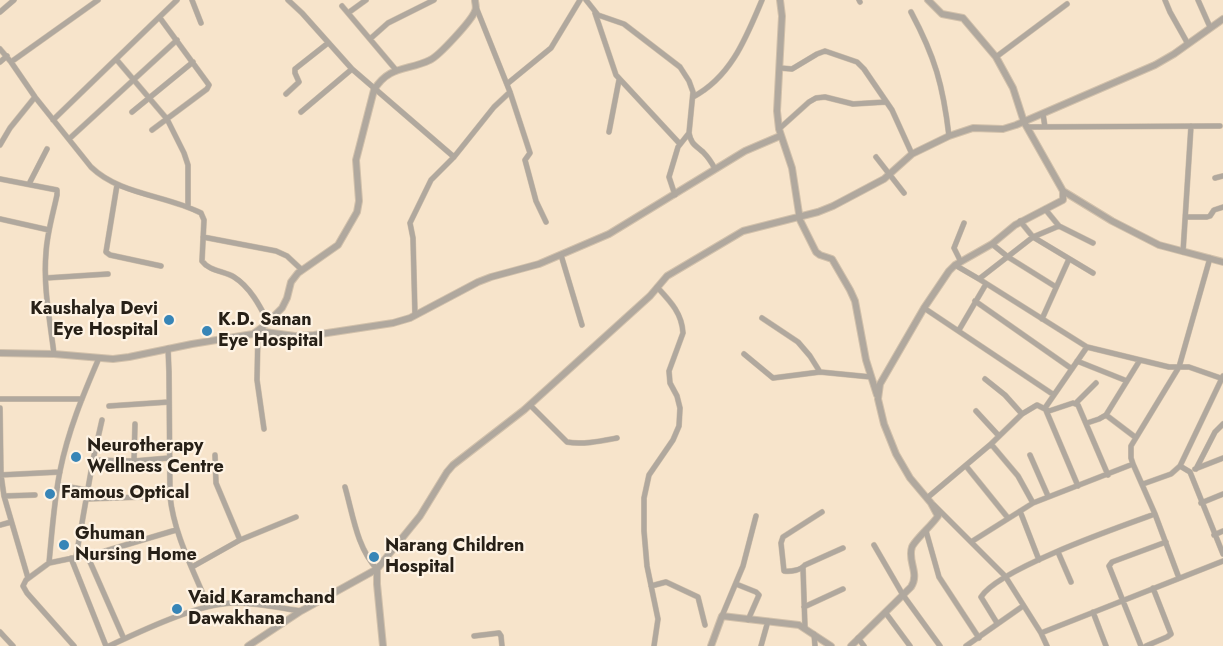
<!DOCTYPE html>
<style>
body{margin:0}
canvas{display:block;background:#f7e4cb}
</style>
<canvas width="1223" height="646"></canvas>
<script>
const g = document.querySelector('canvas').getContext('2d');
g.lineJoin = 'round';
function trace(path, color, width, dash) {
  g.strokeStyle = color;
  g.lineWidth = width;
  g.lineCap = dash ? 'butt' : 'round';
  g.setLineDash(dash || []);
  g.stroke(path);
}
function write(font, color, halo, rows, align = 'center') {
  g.font = font + ' Jost,sans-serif';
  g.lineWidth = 4.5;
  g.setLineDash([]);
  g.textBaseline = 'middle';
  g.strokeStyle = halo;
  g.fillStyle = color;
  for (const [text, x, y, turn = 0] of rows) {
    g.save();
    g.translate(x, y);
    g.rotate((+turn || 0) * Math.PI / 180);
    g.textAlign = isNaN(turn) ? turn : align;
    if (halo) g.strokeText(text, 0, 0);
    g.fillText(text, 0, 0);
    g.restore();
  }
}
const minor = new Path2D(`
 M192,0L201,23
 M288,0L302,13L352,69L454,157
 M586,0L598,15L624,24L680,67L689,81L693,92L689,133C691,144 695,145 703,152C708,157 712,163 715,169
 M859,0L860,2
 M1165,0L1170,12L1188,44
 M1198,0L1210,27
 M342,6L396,70
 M476,7L510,92L530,153L525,160L536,201L546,222
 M0,12L14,0
 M911,12C935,57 943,85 949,136
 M348,13L366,0
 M595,13L616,75L680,144
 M370,39L388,23L434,0
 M0,49L11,62L35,97L91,167C120,195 166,195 201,213L204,220L202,261C209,271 224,271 234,277C250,287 260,306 268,322
 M996,57L1067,4
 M116,59L167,119L184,153L188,165V207
 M0,62L7,56
 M11,62L98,0
 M780,68L792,69L817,54L825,51L857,62L864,69L892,110L912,154
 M507,84L551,48L580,0
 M286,94L299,82L295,73V69L328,43
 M693,97C731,77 746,38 762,0
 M132,112L193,62
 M301,112L352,69
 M1043,114L1045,127
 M53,120L177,0
 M1027,127L1220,126
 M779,129L809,102L816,98L825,97L853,104L886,102
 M152,130L207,89L209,85L160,18
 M609,132L619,80
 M69,139L177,40
 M0,145L10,128L35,97
 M876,157L904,193
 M1215,178L1223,176
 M0,179L57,190V195C53,214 47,233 46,253C43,286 50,321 54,354
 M29,184L47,149
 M117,185L106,252L110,255L161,266
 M675,195L669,177L678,147L689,133
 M1045,209L1059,226L1093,243
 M1186,217H1207L1210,216L1214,210L1223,207
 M0,219L49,230
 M1020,221L1033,237L1093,273
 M203,237L276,251L287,256L302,270
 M992,244L1008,257L1056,287
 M1183,252L1191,126
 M561,255L582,325
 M961,262L954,248L964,223
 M955,265L979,279L1087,347L1169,367H1189L1223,379
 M46,278L108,274
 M979,279L1033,237L1059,226
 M975,301L1072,369
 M924,308L1054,395
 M415,315L413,238L410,223L431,180L454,157L494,107L510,92
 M762,318L798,342L810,356L820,372
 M1042,319L1069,259
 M959,330L986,284
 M258,331L257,380L264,429
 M168,348L169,372L170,496C174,535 194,571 208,606
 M744,354L773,378L820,372L871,377
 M1077,361L1127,381
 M985,379L1005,395L1022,414
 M0,399H82
 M1076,403L1096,383
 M530,405L567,442C582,445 601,441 617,438
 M109,406L169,402
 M0,408L1,475L4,496L28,578
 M1045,408L1078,486
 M1045,408L1087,347
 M976,411L999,436
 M1106,415L1135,437
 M1087,423L1099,419L1106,415L1140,360
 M991,444L1018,476L1033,503
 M215,455L216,483L240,540
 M1030,455L1048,496
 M93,460L134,461L169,458
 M134,461L135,424
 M966,466L1008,518
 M1180,466L1190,472L1223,554
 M1195,469L1223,458
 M1196,469L1215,432L1223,424
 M0,475L60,472
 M1143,484L1171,474L1180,466L1223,376
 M58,485L87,490
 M345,487C353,515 357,548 377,569
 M4,496L35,495
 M927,498L991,444L1022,414L1037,405L1049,411L1073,403L1078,405L1108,475
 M86,499L170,496
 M1201,503L1223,494
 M934,505L1005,576L1041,633L1047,646
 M1020,511L1039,560
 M822,512L783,537L781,543L784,571C791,572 801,570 805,565L843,548
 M0,525L11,522
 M926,531L939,577L979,638
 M1214,535L1223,531
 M971,542L1033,503L1133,464
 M874,545L903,595L940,646
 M1058,552L1071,582
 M87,555L124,639
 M76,557L93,460L102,420
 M71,558L106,646
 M49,563C52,532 54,501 60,471C68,431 83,395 99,358
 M192,567L240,540L296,517
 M803,568L805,628
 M1179,578L1155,514L1133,464L1131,458V446L1179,367L1210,258
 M736,584L756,592L759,595L748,620
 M651,586L666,582L698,597L705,625
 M804,607L843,589
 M885,612L910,646
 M1093,612L1106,646
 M722,616L743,566L756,516
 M997,623L981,597C998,569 1119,527 1155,514
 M0,632L13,646
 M1041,633L1223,561
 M814,634L815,646
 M474,636L499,633L501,636L502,646
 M858,638L864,646
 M74,646L27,593L23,586L26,580L49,563L102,552L176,530
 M109,646C141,631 201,602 236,603C258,603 280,608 301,611
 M654,646L658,619L647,566L644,531V498L649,475L673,440L679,426L680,408L677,396L670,383L669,371L683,333C682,313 670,301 657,287
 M761,646L768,621
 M966,646L1023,606
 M1141,646L1109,566L1112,562L1166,542
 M1146,646L1167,637L1171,634L1153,588`);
const tertiary = new Path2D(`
 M780,0L782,16L777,111L779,129L792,168L800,220L816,252L820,255L832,259L850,290L855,301L866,360L877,395
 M1063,191L1112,221L1159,245L1223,262
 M258,331L295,336L314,335L393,323L410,318L478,282L491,277L539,264L609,234L745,151L780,136
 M0,353L54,354L113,359L129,357L192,344L253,334L264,326L282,308L287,298L291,282L298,273L338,245L357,212L359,201L356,160L374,90C389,65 408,71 430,60C439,56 472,20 475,11C477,7 475,4 475,0
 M248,646L301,611L377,569
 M383,646L377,584V569L420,516L447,472L453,465L524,410L650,296L667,276L743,231L818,212L833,206L884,179L912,154L949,136L973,128L1003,129L1016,125L1155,65L1174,54L1223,19
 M711,646L722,616L799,625L831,646
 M851,646L911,587C920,573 907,561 912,547C914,541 933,524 938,516L931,503L910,478L896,454L884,424L878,399L880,384L924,308L949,271L955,265L992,244L1015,225L1063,200V191L1024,122L1013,88L996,57L963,18L942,14L928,0`);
trace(minor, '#d2c1ab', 6);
trace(tertiary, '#d2c1ab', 8);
trace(minor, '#b0a89e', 5);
trace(tertiary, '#b0a89e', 6);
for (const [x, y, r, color] of [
 [169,320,6,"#3785b7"],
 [207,331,6,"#3785b7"],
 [76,457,6,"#3785b7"],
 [50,494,6,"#3785b7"],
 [64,545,6,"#3785b7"],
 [374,557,6,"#3785b7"],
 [177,609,6,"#3785b7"]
]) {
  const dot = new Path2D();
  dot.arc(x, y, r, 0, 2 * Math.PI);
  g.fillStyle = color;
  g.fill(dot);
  trace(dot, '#fef3e4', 2);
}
write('bold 18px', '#272017', '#fef3e4', [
 ["Kaushalya Devi",158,310,"right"],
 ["Eye Hospital",158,331,"right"],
 ["K.D. Sanan",218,321],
 ["Eye Hospital",218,342],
 ["Neurotherapy",87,447],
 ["Wellness Centre",87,468],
 ["Famous Optical",61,494],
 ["Ghuman",75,535],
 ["Nursing Home",75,556],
 ["Narang Children",385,547],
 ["Hospital",385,568],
 ["Vaid Karamchand",188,599],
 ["Dawakhana",188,620]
], 'left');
</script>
